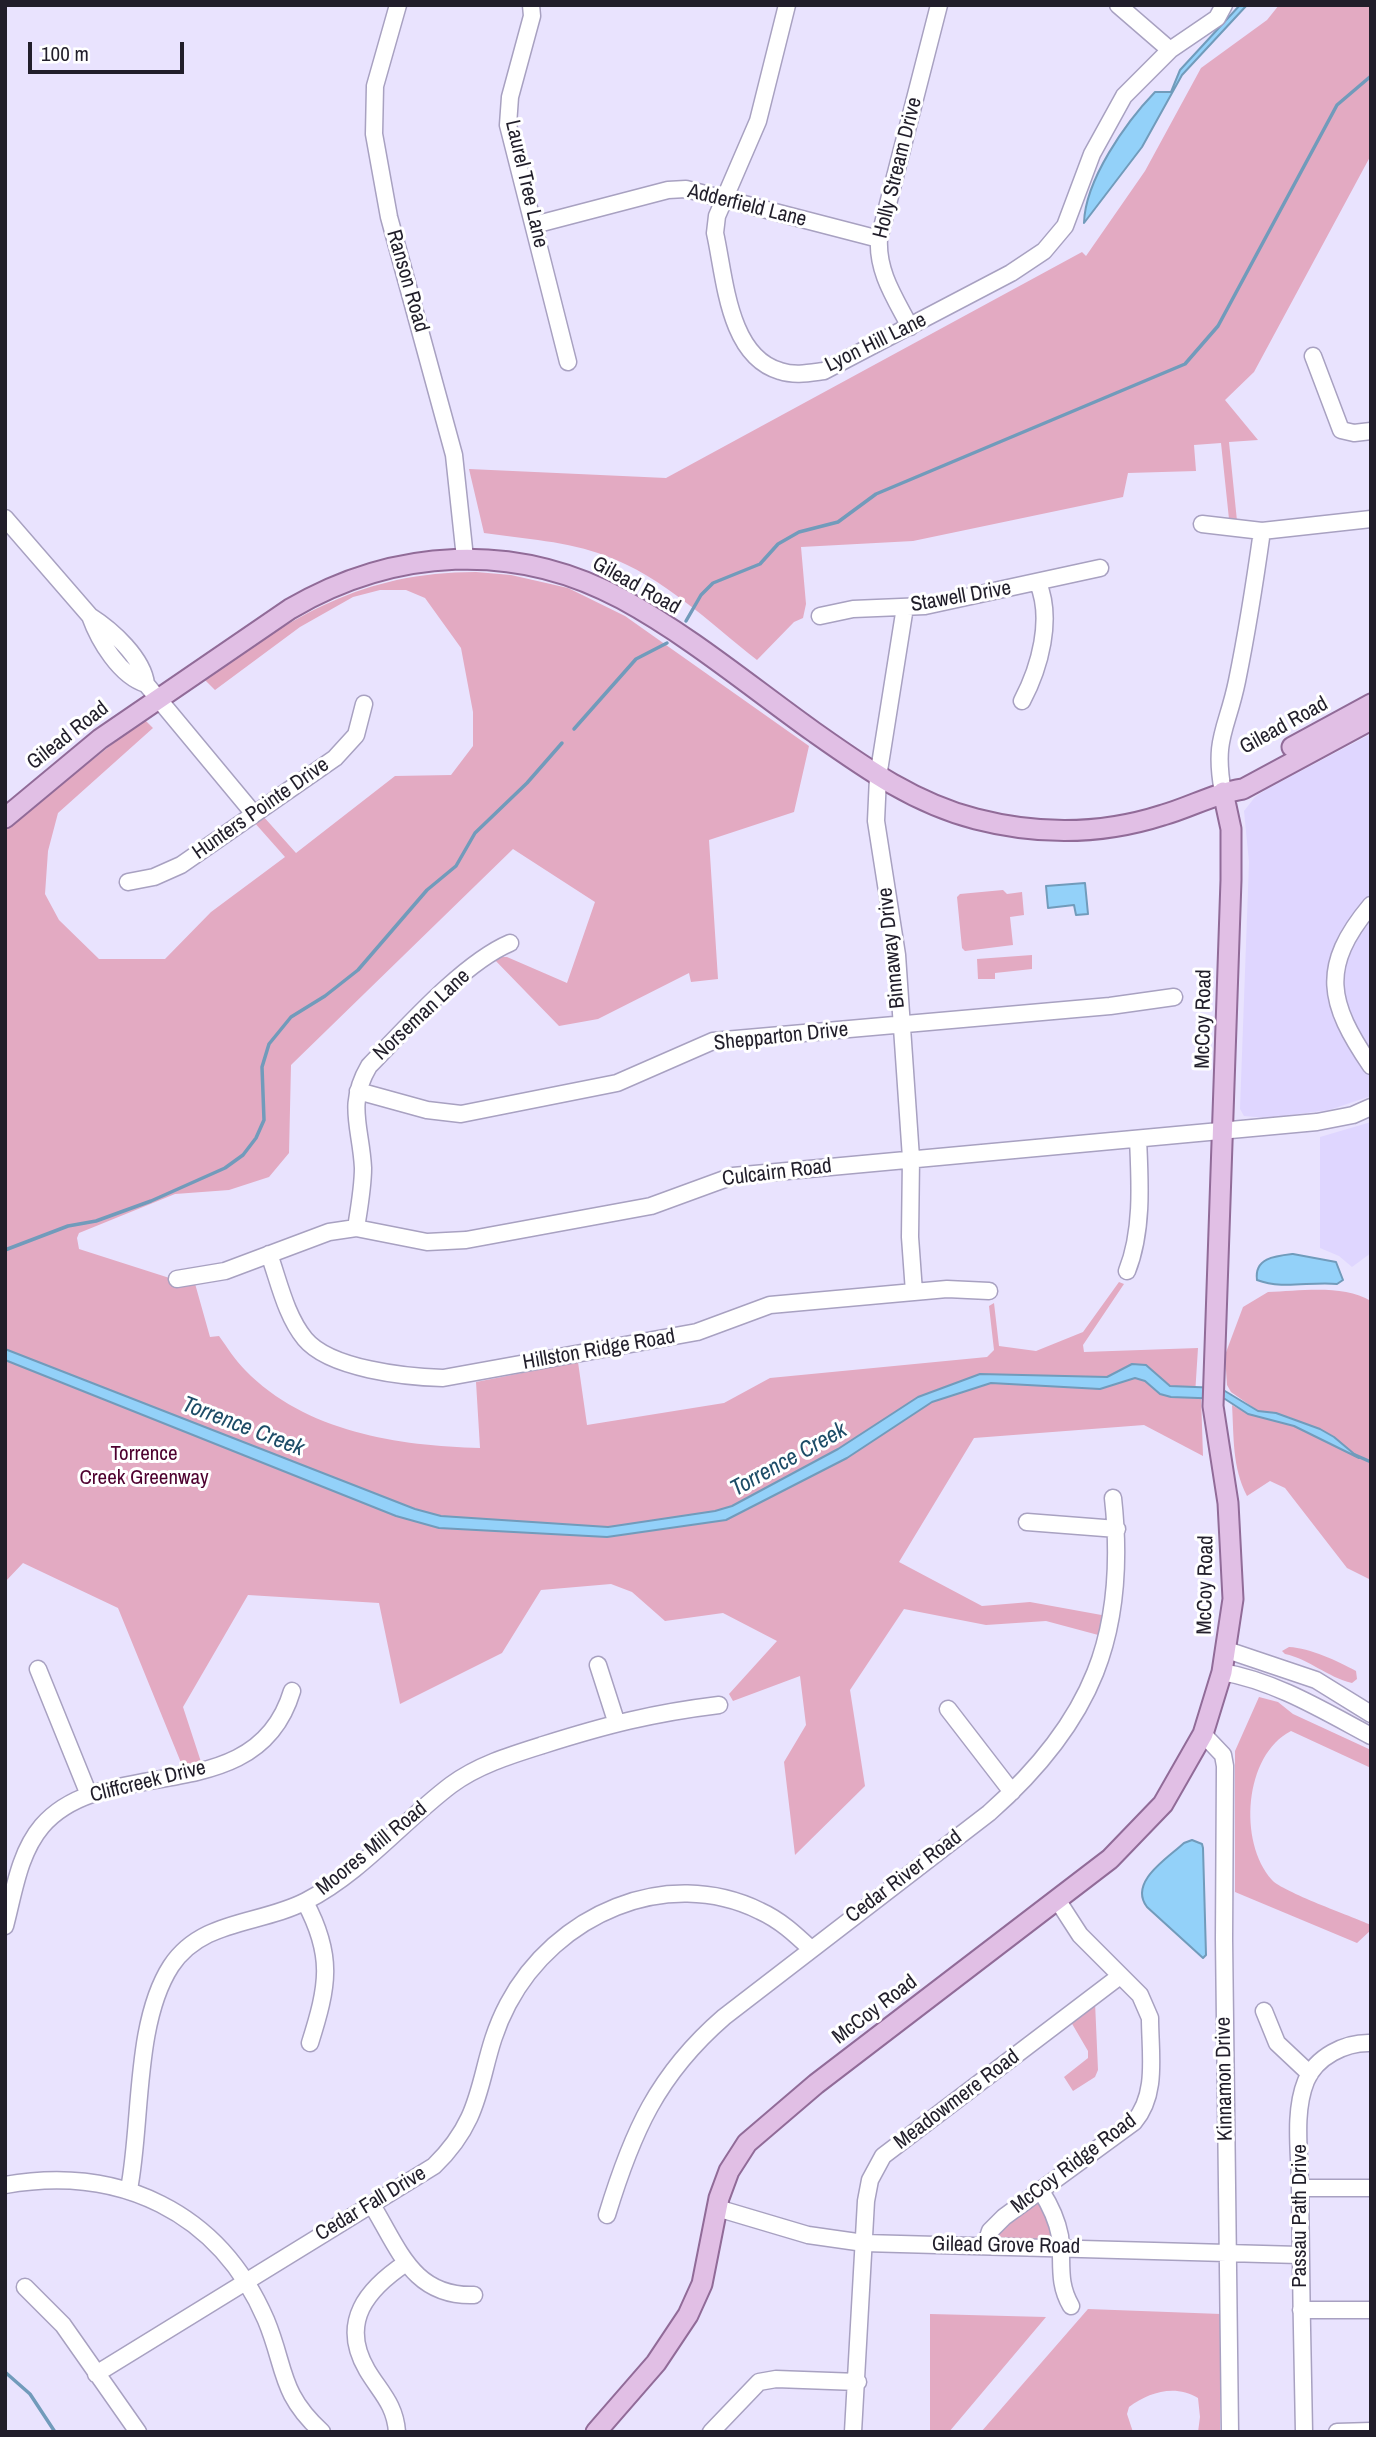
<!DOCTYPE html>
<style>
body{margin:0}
#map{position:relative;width:1376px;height:2437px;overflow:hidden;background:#e9e3fe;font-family:"Archivo Narrow",sans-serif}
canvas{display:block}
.frame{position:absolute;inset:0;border:7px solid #211e2a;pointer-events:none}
.scale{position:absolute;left:28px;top:42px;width:156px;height:32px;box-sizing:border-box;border:4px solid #211e2a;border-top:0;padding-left:9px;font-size:21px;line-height:24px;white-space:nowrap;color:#211e2a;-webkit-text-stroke:5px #fff;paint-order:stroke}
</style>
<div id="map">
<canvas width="1376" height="2437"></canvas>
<div class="frame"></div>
<div class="scale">100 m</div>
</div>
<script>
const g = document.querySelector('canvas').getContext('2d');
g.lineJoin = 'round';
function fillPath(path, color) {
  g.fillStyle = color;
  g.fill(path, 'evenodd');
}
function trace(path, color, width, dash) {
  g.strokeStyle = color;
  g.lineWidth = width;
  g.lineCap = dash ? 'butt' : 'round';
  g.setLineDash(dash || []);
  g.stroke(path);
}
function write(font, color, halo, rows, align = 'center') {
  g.font = font + ' "Archivo Narrow",sans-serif';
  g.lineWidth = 6;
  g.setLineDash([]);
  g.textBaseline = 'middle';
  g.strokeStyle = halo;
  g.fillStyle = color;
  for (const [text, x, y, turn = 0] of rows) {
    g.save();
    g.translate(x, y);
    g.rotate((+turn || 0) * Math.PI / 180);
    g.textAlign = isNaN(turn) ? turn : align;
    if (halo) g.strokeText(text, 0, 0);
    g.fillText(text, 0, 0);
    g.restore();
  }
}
fillPath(new Path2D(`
 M1371,734V1096L1329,1110L1267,1118L1244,1116L1240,1109L1249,862L1244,811L1255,797L1267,789Z
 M1371,1122V1253L1352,1267L1339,1256L1320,1248V1137Z`), '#dfd6ff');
fillPath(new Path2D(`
 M1279,5H1371V155L1254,372L1225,400L1258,440L1229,442L1237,521L1229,519L1221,443L1194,445L1196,471L1128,473L1123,497L913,541L801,547L806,604L803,618L794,622L757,660C710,623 662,576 606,556C568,541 524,539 484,533L469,469L666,478L1082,252L1086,256L1145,171L1201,68L1267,20Z
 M476,572L511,575L568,588L625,616L809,746L794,812L709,840L718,979L691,982L689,973L598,1019L559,1026L492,957H507L567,983L595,902L513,849L291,1065L289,1153L269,1177L229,1190L175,1194L79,1233L77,1238L79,1249L182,1282L194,1280L210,1337L219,1336C227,1347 235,1360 245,1370C305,1432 399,1446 480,1448L476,1382L578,1362L587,1425L724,1403L770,1378L987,1357L994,1350L989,1306L994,1303L999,1346L1036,1351L1083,1332L1119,1282L1124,1284L1083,1345L1084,1352L1198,1348L1195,1395L1201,1396L1203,1456L1144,1425L974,1438L899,1562L982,1606L1030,1602L1107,1616L1102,1636L1046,1621L986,1625L904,1609L850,1690L865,1786L795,1855L784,1762L806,1725L800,1676L733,1701L729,1694L777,1641L723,1613L665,1621L632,1592L611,1584L541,1590L502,1653L400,1704L379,1603L248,1595L183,1707L202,1765L184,1770L118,1608L23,1563L5,1582V829L144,719L153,728L58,813L48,851L45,894L59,920L99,959H165L211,912L285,857L254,822L263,816L296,853L395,776L451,775L473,746V712L461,648L425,598L406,590H380L353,597L300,627L215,690L204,679C295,616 361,572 476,572Z
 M1003,890L1007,894L1022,892L1024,915L1010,917L1013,945L965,951L962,948L957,897L960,894Z
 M1032,955V969L995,973V979H978L977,959Z
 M1268,1292C1300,1291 1343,1284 1371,1301V1580L1347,1568L1285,1488L1270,1481L1247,1496C1232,1467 1234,1437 1232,1405L1248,1414L1294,1426L1328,1440L1334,1437L1289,1417L1258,1411L1231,1392L1227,1385L1225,1355L1243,1307Z
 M1289,1647C1310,1648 1338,1661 1356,1671L1357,1679L1352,1683C1327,1677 1309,1659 1285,1654L1282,1651Z
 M1259,1697L1278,1702L1293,1714L1371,1750V1768L1291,1731C1244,1755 1238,1842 1272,1880C1283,1892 1351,1916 1371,1925V1930L1357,1943L1235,1892V1751Z
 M1095,2002L1098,2070L1095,2077L1073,2091L1064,2077L1088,2058V2051L1071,2022Z
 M1041,2191L1060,2247L985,2246Z
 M1088,2309L1221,2314L1220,2432H1198L1200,2417L1198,2398C1175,2384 1149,2392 1129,2407L1127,2414L1133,2432H981Z
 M930,2314L1046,2317L949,2432H930Z`), '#e3aac2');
const water = new Path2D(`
 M1240,5H1247L1182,75L1142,147L1084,223C1085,180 1126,122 1155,92H1171L1180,70Z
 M1085,883L1088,914L1076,915L1074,905L1048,908L1046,886Z
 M1293,1254L1336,1262L1343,1280L1337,1284C1311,1281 1283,1290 1257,1280C1254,1258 1275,1256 1293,1254Z
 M5,1349L415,1509L441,1516L608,1527L715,1511L732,1506L838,1449L918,1397L980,1374L1107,1377L1132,1364L1146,1365L1170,1386L1220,1388L1258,1411L1276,1413L1320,1429L1334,1437L1359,1458L1294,1426L1248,1414L1225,1399L1171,1397L1160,1394L1145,1381L1135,1378L1100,1389L991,1383L932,1402L847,1458L726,1520L607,1537L439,1528L396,1516L5,1360Z
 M1192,1840L1202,1844L1203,1848L1206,1955L1203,1958L1147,1907C1128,1882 1168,1858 1184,1843Z`);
fillPath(water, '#93d1f9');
trace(water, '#719bbb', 2);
trace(new Path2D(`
 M686,621L701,595L713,583L760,564L778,544L799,532L838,522L876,494L1185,364L1218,326L1337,105L1371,76
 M574,729L636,659L667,643
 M5,1250L68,1226L96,1221L151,1201L225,1168L243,1155L256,1138L264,1120L262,1067L269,1044L291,1017L325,996L358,970L427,890L456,866L475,833L527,783L562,743
 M1355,1455L1371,1462
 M5,2372L30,2394L55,2432`), '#719bbb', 3.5);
const minor = new Path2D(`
 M398,5L375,86L374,134L389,217L454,455L465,558
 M531,5L532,16L510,97L508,125L568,362
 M787,5L758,121L717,216L715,233C725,277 728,356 780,371C795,376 809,373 824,371L1011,273L1044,251L1065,226L1092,154L1124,96L1170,50L1217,18L1224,5
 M1118,5L1170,50
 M534,225L668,190L686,189L879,239
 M910,327C895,298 877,272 879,239L939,5
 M1313,356L1341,430L1354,433L1371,431
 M5,518L90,616C112,630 143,658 146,684
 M1202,524L1262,531L1371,519
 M905,607L878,777L876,821L897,955L911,1158L910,1237L914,1292
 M90,616C99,641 120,676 146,684L254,814
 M820,616L853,609L925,606L1100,568
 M1022,701C1040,667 1053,619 1038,583
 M1223,792C1213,738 1227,730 1237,681C1247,632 1255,581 1262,531
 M128,882L154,877L181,865L335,758L356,735L364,704
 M1371,905C1319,967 1328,1003 1371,1066
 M358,1091L427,1110L461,1114L617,1083L713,1041L1110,1006L1174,997
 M356,1228C359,1209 363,1187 363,1168C361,1127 346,1105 369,1066C406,1028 463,963 510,943
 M269,1254C279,1282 286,1316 305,1339C330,1369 406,1377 443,1378L697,1332L770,1305L947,1289L989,1291
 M1127,1271C1143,1231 1140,1182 1138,1139
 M177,1279L225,1271L329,1232L356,1228L427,1242L466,1240L651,1206L733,1176L1317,1122L1353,1115L1371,1107
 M1027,1522L1117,1529
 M1227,1650L1316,1680L1371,1714
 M598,1665L616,1721
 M38,1669L89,1795
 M1222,1672C1275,1681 1324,1711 1371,1736
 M948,1709L1012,1792
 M1203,1734L1223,1755L1225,1766L1224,1939L1230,2432
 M305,1902C334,1956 328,1986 310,2043
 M5,1926C14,1892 19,1853 42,1826C105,1752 256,1812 292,1691
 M1264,2011L1277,2043L1310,2074
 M5,2185C119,2165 219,2211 266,2320C286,2368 279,2393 322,2432
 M1300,2188H1371
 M129,2189C142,2123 134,2023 171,1966C202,1919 260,1925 306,1901C361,1873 402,1822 451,1785C478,1765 511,1755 543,1745C606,1725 653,1713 719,1705
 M1041,2191C1050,2205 1057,2220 1060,2236C1063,2263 1057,2282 1071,2306
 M372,2205C399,2249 413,2297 474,2295
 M717,2208L808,2235L864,2243L1299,2255
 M607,2215C632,2133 657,2075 724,2017L989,1813C1092,1722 1128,1634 1113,1498
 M985,2246L990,2231L1004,2217L1134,2122C1158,2094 1150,2054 1150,2018L1140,1995L1080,1935L1058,1901
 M25,2287L63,2325L138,2432
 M1301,2310H1371
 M96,2374L434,2166C491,2111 475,2066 508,2004C555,1915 666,1865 760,1911C780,1920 795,1934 811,1949
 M397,2432C395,2404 380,2392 367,2370C339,2322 367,2289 406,2263
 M711,2432L759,2382L776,2379L858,2382
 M853,2432L866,2201L870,2180L883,2156L1120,1976
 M1304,2432C1302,2350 1301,2269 1300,2187C1300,2154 1293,2113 1306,2081C1316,2057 1345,2042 1371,2043
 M1337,2432L1371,2431`);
const major = new Path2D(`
 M1292,747L1371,704
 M5,818L100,739L290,609C394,548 515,541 622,599C690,636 751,687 814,732C865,768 914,803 976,819C1038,835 1101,835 1163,815C1191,807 1215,793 1243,789L1371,720
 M596,2432L656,2363L688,2315L702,2284L719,2198L729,2171L747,2143L816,2084L1110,1859L1163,1804L1203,1734L1222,1672L1233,1599L1228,1503L1213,1406L1231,880V829L1223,792`);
trace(minor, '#a8a1c1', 19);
trace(major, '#916b98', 23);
trace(minor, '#fff', 16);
trace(major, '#e1bfe5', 19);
write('21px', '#211e2a', '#fff', [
 ["Holly Stream Drive",898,168,-76],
 ["Laurel Tree Lane",526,184,77],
 ["Adderfield Lane",747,206,14],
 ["Ranson Road",407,281,74],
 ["Lyon Hill Lane",876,343,-26],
 ["Gilead Road",636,586,29],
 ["Stawell Drive",961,597,-10],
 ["Gilead Road",1284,726,-29],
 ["Gilead Road",68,736,-38],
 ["Hunters Pointe Drive",261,809,-35],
 ["Binnaway Drive",892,948,-96],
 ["Norseman Lane",422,1015,-43],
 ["McCoy Road",1204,1019,-89],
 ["Shepparton Drive",781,1037,-6],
 ["Culcairn Road",777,1173,-7],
 ["Hillston Ridge Road",599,1350,-10],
 ["McCoy Road",1206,1585,-89],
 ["Cliffcreek Drive",148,1782,-14],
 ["Moores Mill Road",372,1849,-39],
 ["Cedar River Road",904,1877,-37],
 ["McCoy Road",875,2010,-37],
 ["Kinnamon Drive",1225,2079,-91],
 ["Meadowmere Road",957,2100,-37],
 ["McCoy Ridge Road",1074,2164,-37],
 ["Cedar Fall Drive",371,2204,-31],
 ["Passau Path Drive",1300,2216,-90],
 ["Gilead Grove Road",1006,2246,1]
]);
write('21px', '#4e012f', '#fff', [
 ["Torrence",144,1454],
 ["Creek Greenway",144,1478]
]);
write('italic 23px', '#1d4c67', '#fff', [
 ["Torrence Creek",243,1427,21],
 ["Torrence Creek",789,1460,-29]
]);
</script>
